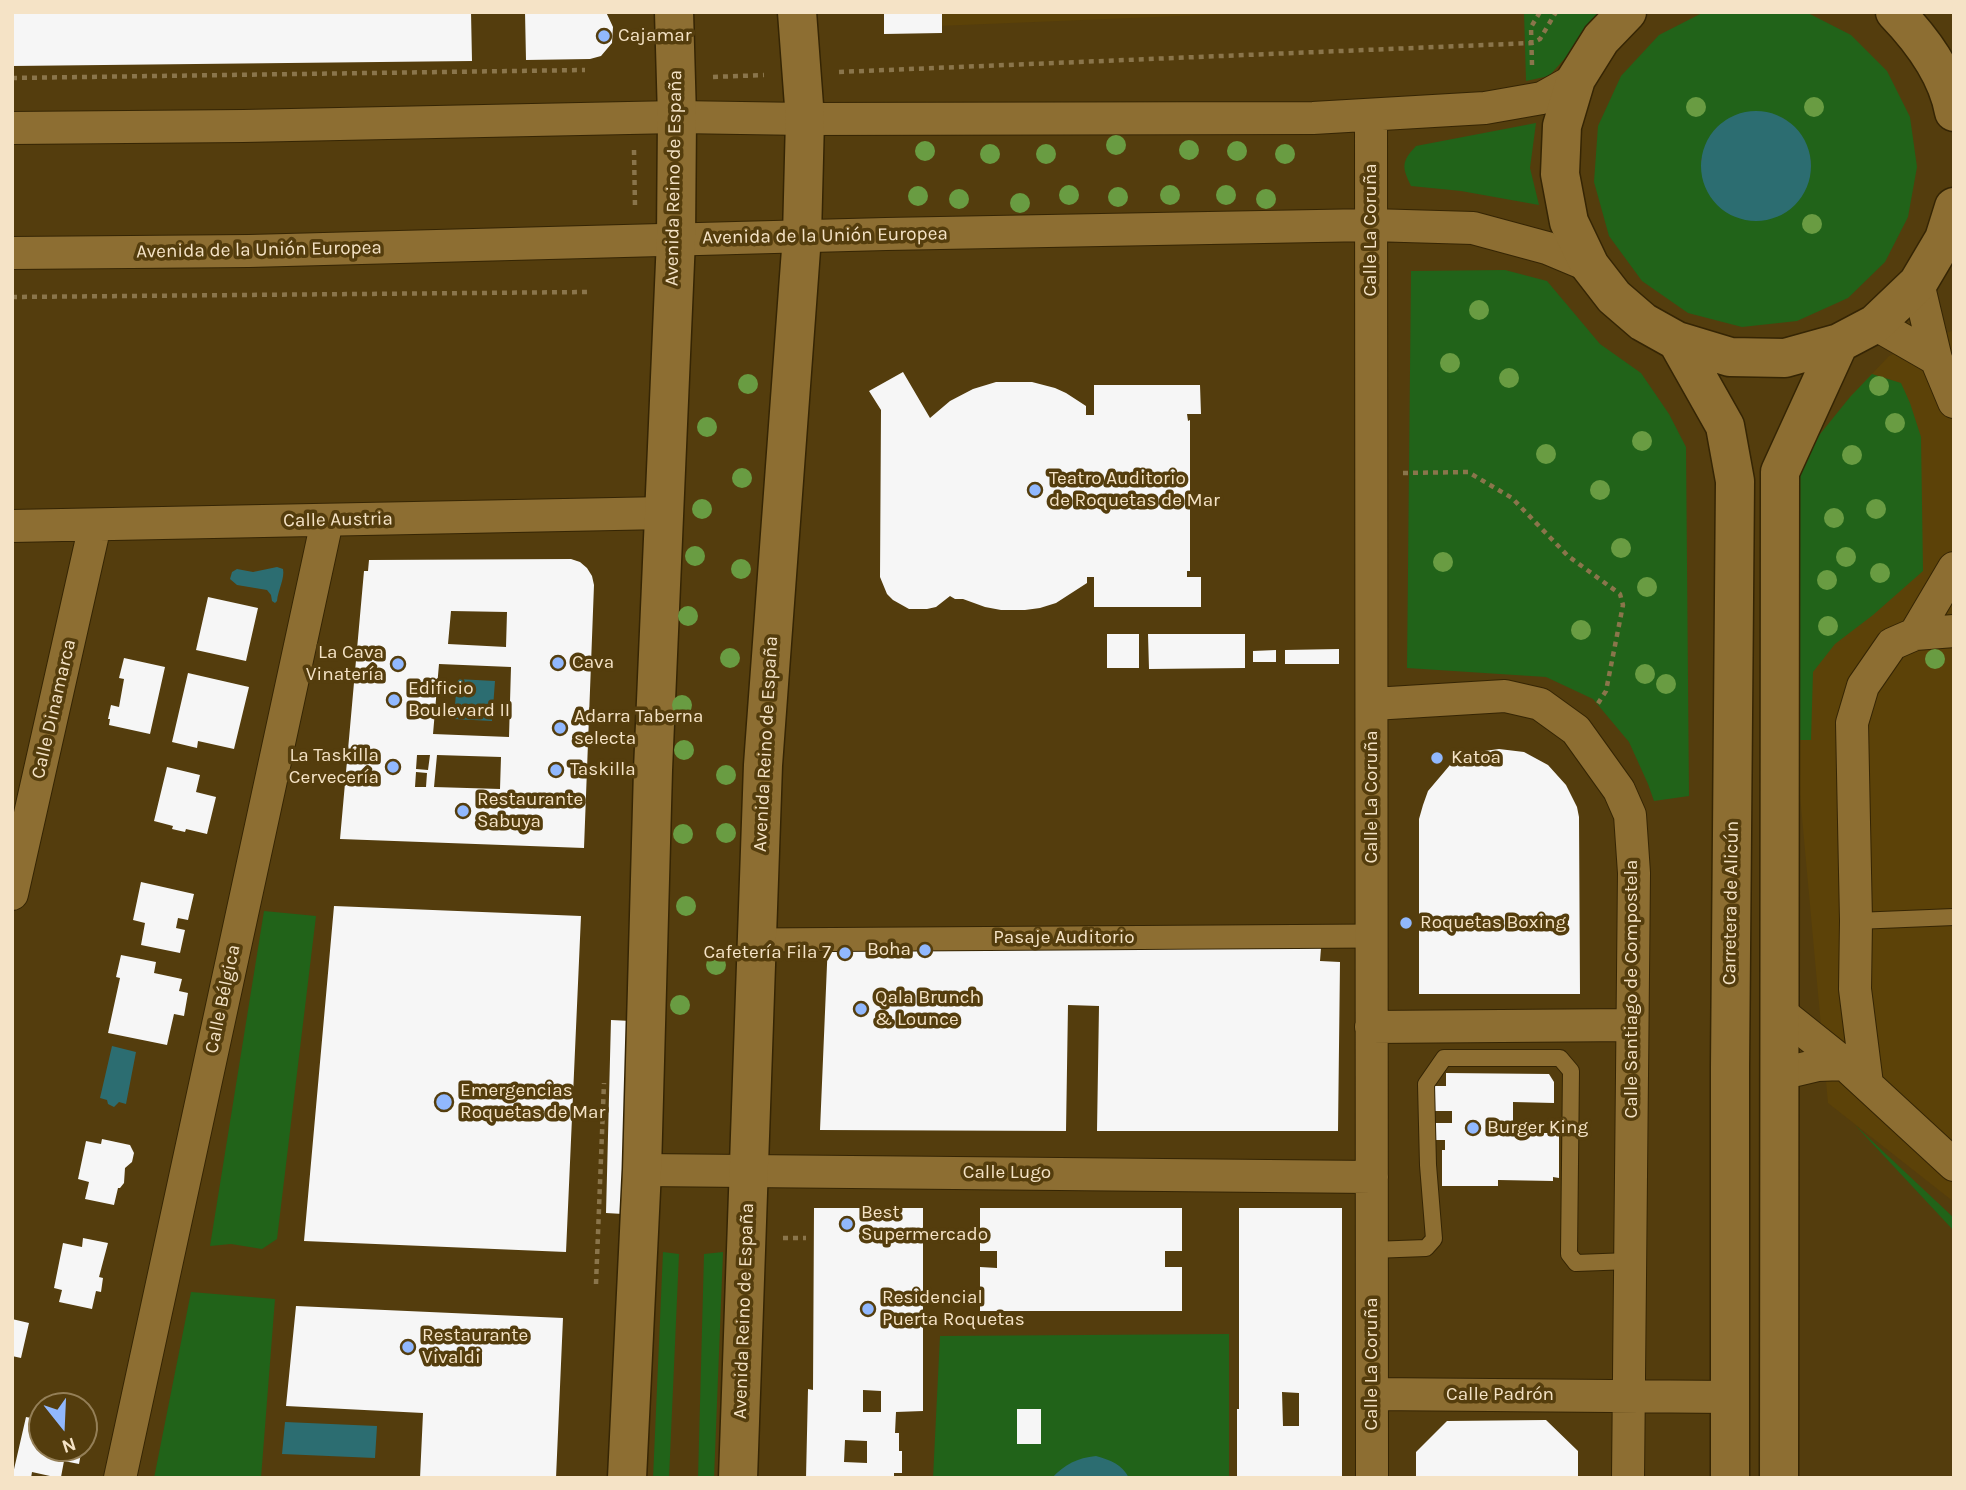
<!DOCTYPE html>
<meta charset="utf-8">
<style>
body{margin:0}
#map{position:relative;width:1966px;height:1490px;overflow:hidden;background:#543d0d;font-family:Karla,sans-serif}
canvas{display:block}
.frame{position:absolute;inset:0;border:14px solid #f5e3c6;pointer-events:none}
.north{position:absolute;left:28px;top:1392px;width:70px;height:70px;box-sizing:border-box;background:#543d0d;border:2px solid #947f57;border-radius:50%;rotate:162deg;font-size:19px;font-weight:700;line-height:28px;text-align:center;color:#f5e3c6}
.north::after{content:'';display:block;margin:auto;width:24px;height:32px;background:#91b8fd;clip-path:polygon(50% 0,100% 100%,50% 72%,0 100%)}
</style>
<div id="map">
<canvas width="1966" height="1490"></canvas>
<div class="frame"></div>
<div class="north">N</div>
</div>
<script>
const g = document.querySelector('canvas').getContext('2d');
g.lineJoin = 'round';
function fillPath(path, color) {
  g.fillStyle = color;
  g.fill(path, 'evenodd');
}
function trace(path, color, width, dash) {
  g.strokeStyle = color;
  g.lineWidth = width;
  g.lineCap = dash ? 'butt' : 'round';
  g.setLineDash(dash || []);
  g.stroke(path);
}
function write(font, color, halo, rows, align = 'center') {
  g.font = font + ' Karla,sans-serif';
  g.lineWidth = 7;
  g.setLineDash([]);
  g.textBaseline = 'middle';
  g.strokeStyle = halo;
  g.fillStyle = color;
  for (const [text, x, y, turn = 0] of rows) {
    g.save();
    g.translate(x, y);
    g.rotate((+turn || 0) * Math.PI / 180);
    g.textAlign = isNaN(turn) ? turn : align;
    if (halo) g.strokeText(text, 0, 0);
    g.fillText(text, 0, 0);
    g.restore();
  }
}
fillPath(new Path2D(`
 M887,12H1277L889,28Z
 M1954,330V1202L1828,1103L1795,740L1850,397L1889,356Z`), '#5c4208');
fillPath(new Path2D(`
 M1524,12H1607L1549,76L1526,81Z
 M1704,12H1806L1851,35L1887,71L1910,117L1917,167L1908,217L1885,262L1848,298L1797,321L1742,327L1688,313L1642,281L1609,236L1594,182L1598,126L1621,76L1659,35ZM1783,118C1818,146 1820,178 1788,210L1701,161L1706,144L1716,128Z
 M1536,123L1530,168L1539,205L1461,191L1411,186C1402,167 1401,162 1416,146Z
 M1505,270L1547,281L1600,344L1641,373L1669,414L1686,447L1689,796L1654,801L1648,784L1629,742L1593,699L1546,677L1407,668L1411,271Z
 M1872,374L1901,383L1910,403L1921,437L1923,571L1873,615L1835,644L1813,672L1811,740H1795L1791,506L1808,449L1850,397Z
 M264,911L316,916L277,1239L262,1249L231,1244L210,1246Z
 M1855,1125L1954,1218V1231Z
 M663,1252L679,1254L669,1478H653Z
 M723,1252L714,1478H698L704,1254Z
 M191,1292L275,1299L261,1478H154Z
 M1229,1334V1478H933L940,1336Z`), '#216319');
fillPath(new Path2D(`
 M1701 166a55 55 0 1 1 110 0a55 55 0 1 1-110 0Z
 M277,567L283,569C285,578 278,590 277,601L275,603L272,601L271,595L267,590L237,585L230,579L232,572L237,569L253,572Z
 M457,679L495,681L492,721L454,719Z
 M112,1046L136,1052L126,1104L119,1102L114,1107L108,1104L107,1100L100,1098Z
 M285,1422L377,1426L375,1458L282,1454Z
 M1096,1456C1110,1460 1122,1464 1129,1478H1052C1065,1464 1077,1458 1096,1456Z`), '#2c6d71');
fillPath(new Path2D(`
 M12,12H471L472,61L12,66Z
 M525,12H606L613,27L612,43L601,56L590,59L526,60Z
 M884,12H942V33L884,34Z
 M903,372L930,418L950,401L973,389L996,382H1032L1055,388L1066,393L1086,406V415H1094V385H1200L1201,414H1187L1188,421L1190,420V571H1187V577H1201V607H1094V577H1087V583L1056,603L1040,608L1025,610H1001L985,607L963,599H955L950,596L936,607L927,609H909L893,600L887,594L880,577L881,410L869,391Z
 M571,559L580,562L587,568L592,576L594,585L584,848L340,839L364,571H368L369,560ZM451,611L507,612L506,647L448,644ZM439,664L511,667L509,737L433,734ZM417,755H430L428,770L416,769ZM437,755L501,757L500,789L434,787ZM416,772L427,773L426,787H415Z
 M208,597L258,608L246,661L196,650Z
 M1107,634H1139V668H1107Z
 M1148,634H1245V668L1149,669Z
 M1339,649V664H1285V650Z
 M1276,650V662H1253V651Z
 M124,658L165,667L150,734L109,725L110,719H108L111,705L119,707L124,679L119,678Z
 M188,673L249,687L234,749L198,741L197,748L172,742Z
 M1499,749L1524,752L1548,765L1566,785L1577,807L1579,817L1580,994H1419V819L1423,805L1428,791L1450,765L1477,752Z
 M167,767L200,775L196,792L216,797L207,834L186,829L185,832L172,829L173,826L154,821Z
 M141,882L194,894L188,920L178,918L176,928L185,930L180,953L141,945L145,923L133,920Z
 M334,906L581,916L566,1252L304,1241Z
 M828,941L1321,948L1320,961L1340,962L1338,1131H1097L1099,1006L1068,1005L1066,1131L820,1130Z
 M121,955L156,962L154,973L182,979L179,991L188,993L184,1016L174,1014L167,1045L108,1033L120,978L116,977Z
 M611,1020L631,1021L623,1214L606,1213Z
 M1446,1073L1549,1074L1554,1082V1103L1513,1102V1133H1559V1178L1553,1177V1181L1498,1180V1186H1442V1150H1445V1140H1433V1123H1452V1111H1433V1086H1446Z
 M102,1139L130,1145L134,1153L132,1162L125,1168L124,1183L120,1188H118L114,1205L85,1199L89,1182L78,1179L86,1141L101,1144Z
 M814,1208H923V1411L896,1412L895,1433H899V1451H902V1473H894V1478H806L808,1389L813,1390ZM863,1390L881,1391V1412H863ZM845,1440L867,1441V1463L844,1462Z
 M980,1208H1182V1251H1165V1267H1182V1311H980V1267L997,1268V1251H980Z
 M1239,1208H1342V1478H1237V1409H1239ZM1282,1392L1299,1393V1426H1283Z
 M83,1238L108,1243L99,1277L103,1278L101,1292L96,1291L92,1309L59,1302L62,1290L54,1288L63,1243L82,1247Z
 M296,1306L563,1318L556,1478H420L423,1413L286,1406Z
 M12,1319L29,1323L21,1358L12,1356Z
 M1017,1409H1041V1444H1017Z
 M26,1417L42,1420V1448H82L79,1464L64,1461L61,1477L59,1478L32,1472L31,1478H12Z
 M1546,1420L1578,1451V1478H1416V1452L1447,1421Z`), '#f6f6f6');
const service = new Path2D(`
 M1856,921L1954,917
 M1372,1250L1426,1248L1434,1239L1428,1165L1426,1084L1444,1058H1560L1571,1071L1569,1254L1576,1263L1630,1261`);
const pedestrian = new Path2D(`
 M757,940L1371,936`);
const minor = new Path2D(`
 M1371,116L1372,1478
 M12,128L243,126L677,117L805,119L1313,118L1485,108L1542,98L1576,79
 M12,253L249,251L886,234L1371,225L1473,228L1547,248L1590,266
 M1918,283L1936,359L1954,402
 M1875,324L1936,359
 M12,526L665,513
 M1915,634L1954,568
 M1373,704L1505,696L1540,704L1576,730L1619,790L1630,815L1634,873L1628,1478
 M12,894L95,525
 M1371,1027L1632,1025
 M1851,1070L1954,1165
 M1780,1074L1818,1065L1845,1064L1780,1012
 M1867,1084L1855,989L1856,921L1852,723L1863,686L1892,644L1915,634L1954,631
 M642,1170L1372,1177
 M1372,1394L1730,1397
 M120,1478L327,521`);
const tertiary = new Path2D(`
 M627,1478L642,1170L653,770L676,239L677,117L674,12
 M738,1478L763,765L802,236L805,119L797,12`);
const secondary = new Path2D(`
 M1627,12L1601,39L1576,79L1562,126L1560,174L1569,222L1590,266L1614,297L1643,322L1677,341L1730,357L1785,358L1839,343L1875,324L1918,283L1944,239L1954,207
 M1895,12C1922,40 1947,73 1954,112
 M1677,341L1725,426L1735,481L1730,1067V1478
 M1779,1478L1780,472L1839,343`);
trace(service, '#352504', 18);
trace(pedestrian, '#352504', 25);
trace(minor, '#352504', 34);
trace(tertiary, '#352504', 41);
trace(secondary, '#352504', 41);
trace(new Path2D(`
 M1532,65L1531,27L1540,12
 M839,72L1532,43L1540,39L1556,12
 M713,77L764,75
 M12,78L585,70
 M634,150L635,207
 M12,297L588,292
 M1403,473L1468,472L1512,498L1568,556L1620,594L1623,605L1606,691L1597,705
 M783,1238H806
 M596,1284L604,1083`), '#8a754b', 4.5, [5, 5]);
trace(service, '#8d6e32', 16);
trace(pedestrian, '#8d6e32', 23);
trace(minor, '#8d6e32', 32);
trace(tertiary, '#8d6e32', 38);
trace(secondary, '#8d6e32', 38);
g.fillStyle = '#699c42';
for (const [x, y] of [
 [1696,107],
 [1814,107],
 [1116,145],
 [1189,150],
 [925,151],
 [1237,151],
 [990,154],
 [1046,154],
 [1285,154],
 [1069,195],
 [1170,195],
 [1226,195],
 [918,196],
 [1118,197],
 [959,199],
 [1266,199],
 [1020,203],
 [1812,224],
 [1479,310],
 [1450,363],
 [1509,378],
 [748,384],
 [1879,386],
 [1895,423],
 [707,427],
 [1642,441],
 [1546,454],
 [1852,455],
 [742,478],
 [1600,490],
 [702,509],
 [1876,509],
 [1834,518],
 [1621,548],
 [695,556],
 [1846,557],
 [1443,562],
 [741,569],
 [1880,573],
 [1827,580],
 [1647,587],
 [688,616],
 [1828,626],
 [1581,630],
 [730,658],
 [1935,659],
 [1645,674],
 [1666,684],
 [682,705],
 [684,750],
 [726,775],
 [726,833],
 [683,834],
 [686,906],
 [716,965],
 [680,1005]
]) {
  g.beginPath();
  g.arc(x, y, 10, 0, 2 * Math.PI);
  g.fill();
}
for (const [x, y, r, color] of [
 [604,36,7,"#91b8fd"],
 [1035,490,7,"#91b8fd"],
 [558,663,7,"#91b8fd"],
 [398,664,7,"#91b8fd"],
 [394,700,7,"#91b8fd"],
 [560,728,7,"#91b8fd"],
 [1437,758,7,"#91b8fd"],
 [393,767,7,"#91b8fd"],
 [556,770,7,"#91b8fd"],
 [463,811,7,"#91b8fd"],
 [1406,923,7,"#91b8fd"],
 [925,950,7,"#91b8fd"],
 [845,953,7,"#91b8fd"],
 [861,1009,7,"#91b8fd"],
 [444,1102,9,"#91b8fd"],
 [1473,1128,7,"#91b8fd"],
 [847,1224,7,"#91b8fd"],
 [868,1309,7,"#91b8fd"],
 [408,1347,7,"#91b8fd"]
]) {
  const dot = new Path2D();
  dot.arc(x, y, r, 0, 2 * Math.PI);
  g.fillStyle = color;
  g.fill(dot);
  trace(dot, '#543d0d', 2.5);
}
write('19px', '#f5e3c6', '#543d0d', [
 ["Cajamar",618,36],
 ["Teatro Auditorio",1049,479],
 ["de Roquetas de Mar",1049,501],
 ["La Cava",384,653,"right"],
 ["Vinatería",384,675,"right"],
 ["Cava",572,663],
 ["Edificio",408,689],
 ["Boulevard II",408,711],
 ["Adarra Taberna",574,717],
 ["selecta",574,739],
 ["La Taskilla",379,756,"right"],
 ["Cervecería",379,778,"right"],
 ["Katoa",1451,758],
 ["Taskilla",570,770],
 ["Restaurante",477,800],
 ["Sabuya",477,822],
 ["Roquetas Boxing",1420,923],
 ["Boha",911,950,"right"],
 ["Cafetería Fila 7",831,953,"right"],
 ["Qala Brunch",875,998],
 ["& Lounce",875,1020],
 ["Emergencias",460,1091],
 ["Roquetas de Mar",460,1113],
 ["Burger King",1487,1128],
 ["Best",861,1213],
 ["Supermercado",861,1235],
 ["Residencial",882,1298],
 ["Puerta Roquetas",882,1320],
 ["Restaurante",422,1336],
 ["Vivaldi",422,1358]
], 'left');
write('19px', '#f5e3c6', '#543d0d', [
 ["Avenida Reino de España",674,178,-89],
 ["Calle La Coruña",1371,230,-90],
 ["Avenida de la Unión Europea",825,236,-1],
 ["Avenida de la Unión Europea",259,250,-1],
 ["Calle Austria",338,520,-1],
 ["Calle Dinamarca",54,709,-77],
 ["Avenida Reino de España",766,744,-87],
 ["Calle La Coruña",1372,797,-90],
 ["Carretera de Alicún",1731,903,-89],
 ["Pasaje Auditorio",1064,938],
 ["Calle Santiago de Compostela",1632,989,-90],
 ["Calle Bélgica",223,999,-78],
 ["Calle Lugo",1007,1173],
 ["Avenida Reino de España",744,1311,-88],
 ["Calle La Coruña",1372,1364,-90],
 ["Calle Padrón",1500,1395]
]);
</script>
